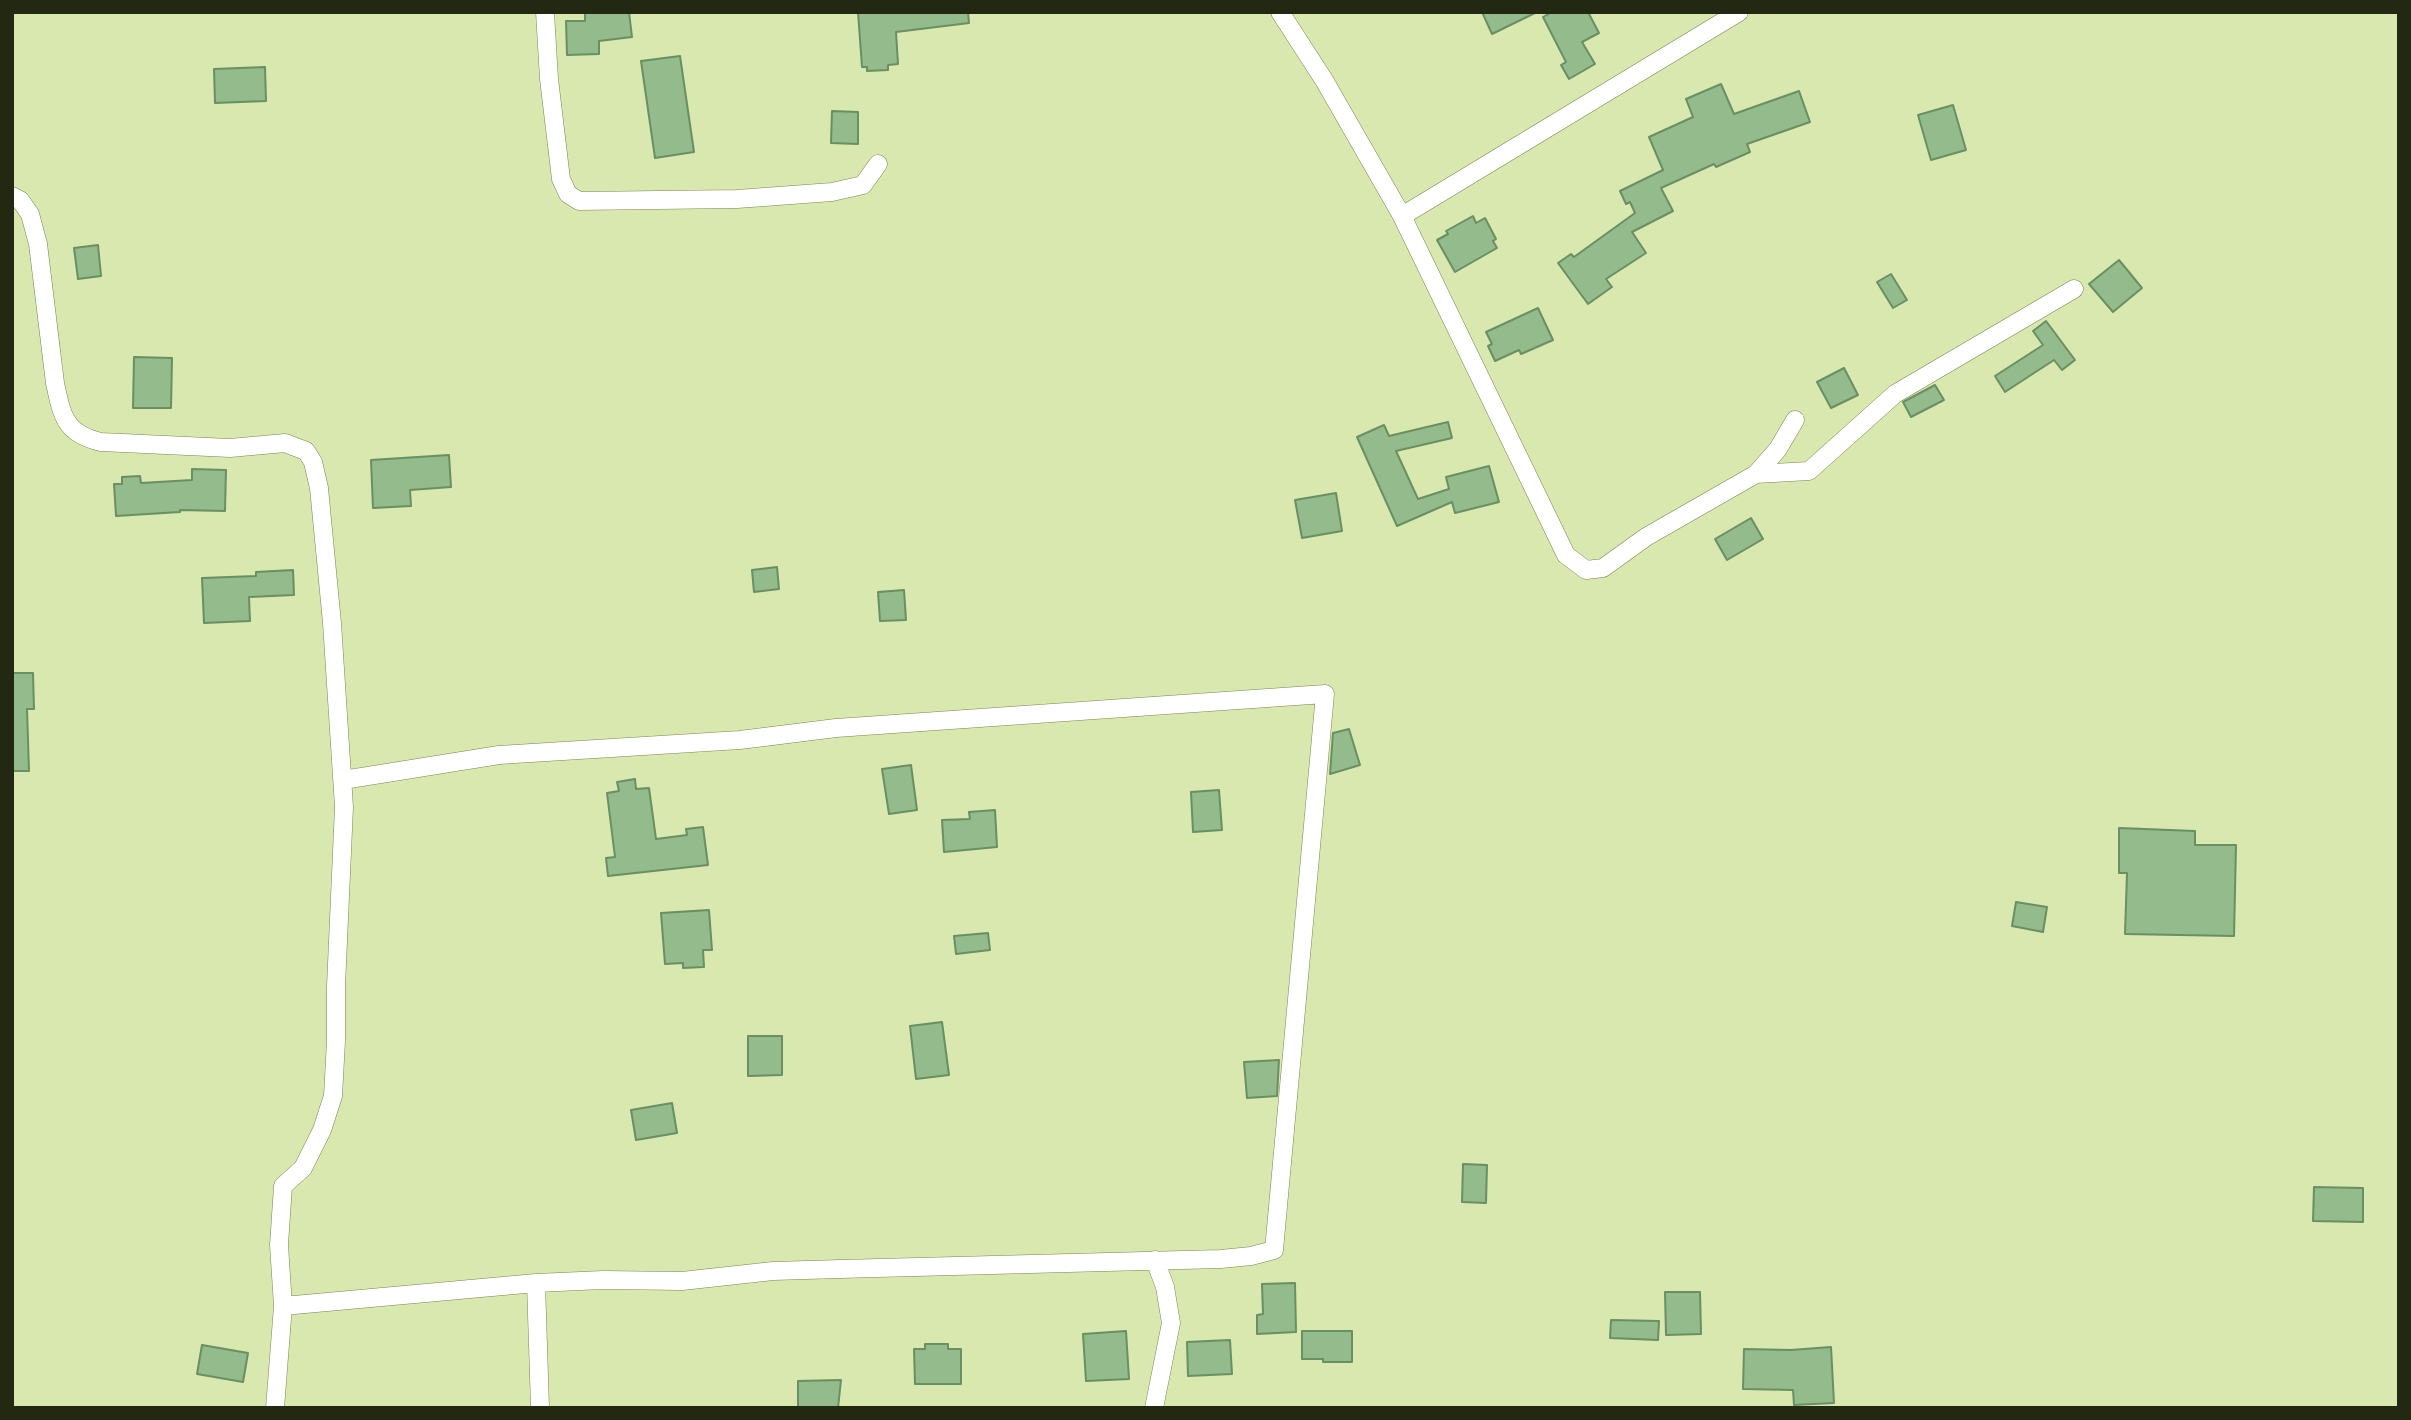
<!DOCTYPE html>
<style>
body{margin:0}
#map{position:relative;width:2411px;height:1420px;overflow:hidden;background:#d8e8ae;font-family:Helvetica,sans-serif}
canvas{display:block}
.frame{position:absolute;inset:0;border:14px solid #222811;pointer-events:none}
</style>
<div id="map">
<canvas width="2411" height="1420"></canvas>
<div class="frame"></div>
</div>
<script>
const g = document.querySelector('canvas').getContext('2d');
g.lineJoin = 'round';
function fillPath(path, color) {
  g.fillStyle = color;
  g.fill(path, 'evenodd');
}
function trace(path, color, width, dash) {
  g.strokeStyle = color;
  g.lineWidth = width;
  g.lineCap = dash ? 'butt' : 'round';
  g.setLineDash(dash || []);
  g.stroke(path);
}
const building = new Path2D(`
 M585,12H629L632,37L599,41V54L567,55L566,21H585Z
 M858,12H968L969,23L896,32L898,64L888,65V70L867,71V67H862Z
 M1482,12H1537L1492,34Z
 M1552,12H1588L1599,33L1582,42L1595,64L1569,79L1561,65L1566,62L1543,17Z
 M680,56L694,152L655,158L641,61Z
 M265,67L266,101L215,103L214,69Z
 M1721,84L1734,114L1799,91L1810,122L1747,144L1750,152L1716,167L1714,164L1661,188L1673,211L1632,232L1646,253L1606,279L1612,287L1588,304L1558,263L1571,254L1574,257L1635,213L1630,202L1626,204L1620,191L1663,170L1649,137L1693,117L1686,99Z
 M1953,105L1966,150L1931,160L1918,115Z
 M832,111L858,112V144L831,143Z
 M1473,216L1476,223L1485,218L1496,239L1493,241L1497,248L1455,272L1437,240L1448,234L1446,231Z
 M98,245L101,276L78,279L74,248Z
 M2119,260L2142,288L2113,312L2089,284Z
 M1891,274L1907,300L1893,308L1877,282Z
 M1538,308L1553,340L1521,354L1519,350L1495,361L1488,346L1492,344L1486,332Z
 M2046,321L2075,360L2062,370L2054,360L2005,392L1995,376L2043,345L2033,331Z
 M134,357L172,358L171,408H133Z
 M1844,368L1858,395L1831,408L1817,382Z
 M1935,385L1944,400L1911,417L1903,402Z
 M1448,422L1452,438L1396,451L1418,499L1449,489L1446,477L1489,466L1499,502L1455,513L1452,502L1397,526L1357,437L1384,425L1389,436Z
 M449,455L451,487L410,490L411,506L373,508L371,460Z
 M192,469L226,470L225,511L180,510V512L116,516L114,484H122V477L140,476L141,483L192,480Z
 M1336,493L1342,531L1302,538L1295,500Z
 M1751,518L1763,539L1727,560L1715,539Z
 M777,567L779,589L754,592L752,570Z
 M293,570L294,595L249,597L250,621L204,623L202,578L256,576V572Z
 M904,590L906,620L880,621L878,592Z
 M12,673H33L34,709H27L29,771H12Z
 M1349,729L1360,765L1330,774L1333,733Z
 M911,765L917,810L889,814L882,769Z
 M635,779L636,789L649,788L656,839L687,835L686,829L703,827L708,865L608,876L606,858L615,857L607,793L619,791L617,782Z
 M1219,790L1222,830L1193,832L1191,792Z
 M995,810L997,847L944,852L942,820L970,819L969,812Z
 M2119,828L2195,831V845H2236L2234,936L2125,934L2127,873H2119Z
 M2016,902L2047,907L2043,932L2012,926Z
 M709,910L712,950H703L704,967L683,968V963L665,964L661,913Z
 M988,933L990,950L956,954L954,936Z
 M942,1022L949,1075L916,1079L910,1026Z
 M748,1036H782V1075L748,1076Z
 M1279,1060L1277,1096L1247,1098L1244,1062Z
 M672,1103L677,1133L636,1140L631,1110Z
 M1463,1164L1487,1165L1486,1203L1462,1202Z
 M2314,1187L2363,1188V1222L2313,1221Z
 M1295,1283L1296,1332L1257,1334V1315L1263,1314L1262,1284Z
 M1665,1292H1700L1701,1334L1666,1335Z
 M1611,1320L1659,1321L1658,1340L1610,1338Z
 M1126,1331L1129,1379L1086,1381L1083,1334Z
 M1302,1331H1352V1362H1323V1359H1302Z
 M1230,1340L1232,1374L1188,1376L1187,1342Z
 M925,1344H948V1349H961V1384H915L914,1349H925Z
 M202,1345L248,1353L243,1382L197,1374Z
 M1831,1347L1834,1403L1794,1405L1793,1390L1743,1389L1744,1349L1791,1350Z
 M841,1380L838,1408H798V1381Z`);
fillPath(building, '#93bb8c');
trace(building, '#698f62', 2);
const minor = new Path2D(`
 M545,12L549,79L561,179L568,194L579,201L737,199L832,192L863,185L878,164
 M1280,12L1324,80L1402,216L1566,555L1586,570L1603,568L1646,537L1756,474L1778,449L1795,420
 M12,196L20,200L30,214L38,244L55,383C62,416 65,434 101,442L230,448L285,443L306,451L313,462L319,488L332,623L344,807L336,986V1041L333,1096L322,1130L303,1168L283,1186L279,1245L283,1306L275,1408
 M1402,216L1739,12
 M1756,474L1809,471L1895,394L2074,289
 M536,1283L540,1408
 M283,1306L536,1283L603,1280L682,1281L773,1271L840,1269L1221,1259L1251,1256L1274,1250L1325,694L836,728L740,740L499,755L343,780
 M1154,1408L1171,1323L1165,1287L1155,1260`);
trace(minor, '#788650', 19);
trace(minor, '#fff', 18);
</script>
